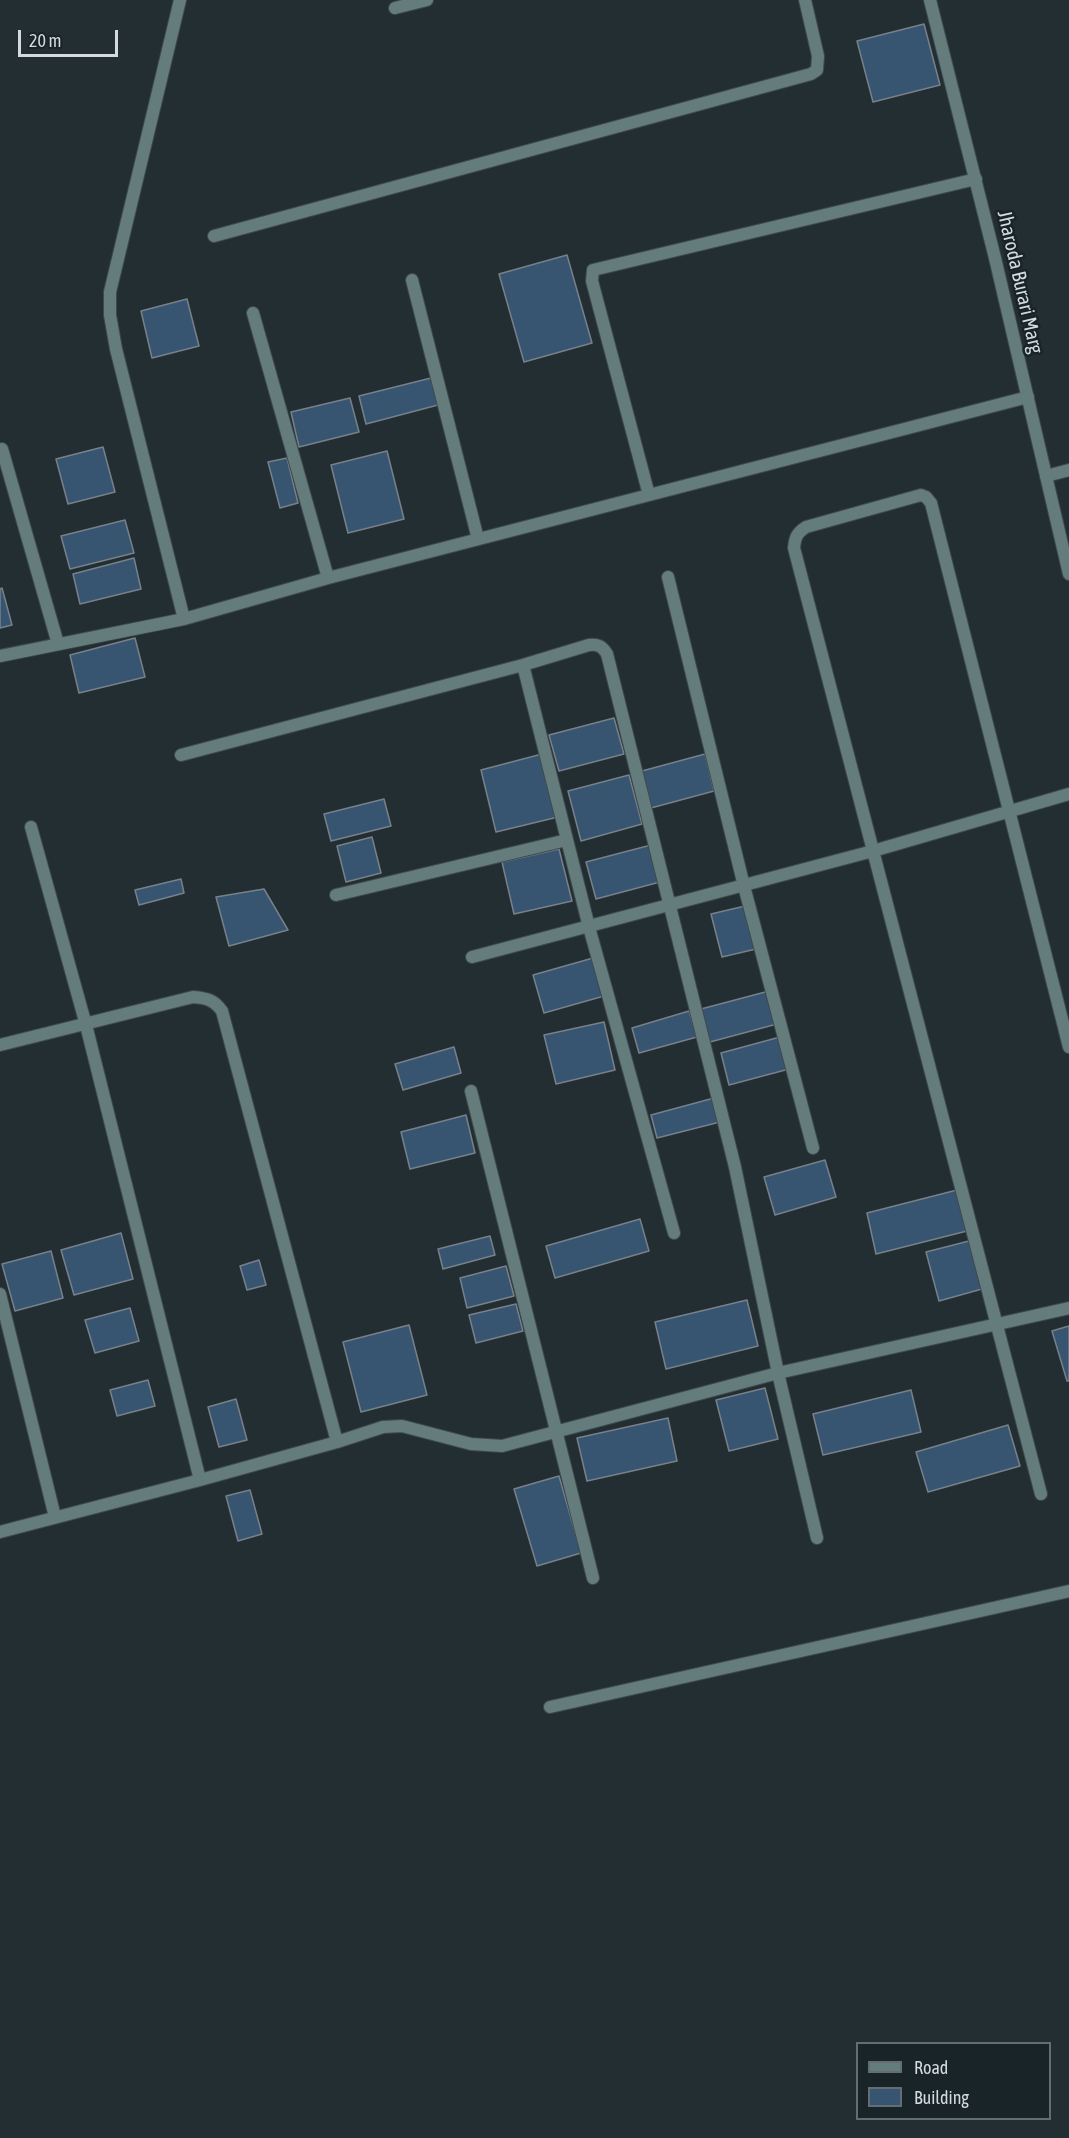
<!DOCTYPE html>
<style>
body{margin:0}
#map{position:relative;width:1069px;height:2138px;overflow:hidden;background:#232e32;font-family:"Asap Condensed",sans-serif}
canvas{display:block}
.legend{position:absolute;left:856px;top:2042px;width:195px;height:78px;box-sizing:border-box;background:#192428;border:2px solid #646d71;margin:0;padding:8px 10px;list-style:none;font-size:18px;color:#d4dbde}
.legend li{display:flex;align-items:center;gap:12px;height:30px}
.legend b{width:30px;border:2px solid #646d71}
.scale{position:absolute;left:18px;top:30px;width:100px;height:27px;box-sizing:border-box;border:3px solid #d4dbde;border-top:0;padding-left:8px;font-size:18px;line-height:21px;white-space:nowrap;color:#d4dbde;-webkit-text-stroke:4px #192428;paint-order:stroke}
</style>
<div id="map">
<canvas width="1069" height="2138"></canvas>
<ul class="legend">
<li><b style="height:8px;background:#657c7c"></b>Road</li>
<li><b style="height:16px;background:#375471"></b>Building</li>
</ul>
<div class="scale">20 m</div>
</div>
<script>
const g = document.querySelector('canvas').getContext('2d');
g.lineJoin = 'round';
function fillPath(path, color) {
  g.fillStyle = color;
  g.fill(path, 'evenodd');
}
function trace(path, color, width, dash) {
  g.strokeStyle = color;
  g.lineWidth = width;
  g.lineCap = dash ? 'butt' : 'round';
  g.setLineDash(dash || []);
  g.stroke(path);
}
function write(font, color, halo, rows, align = 'center') {
  g.font = font + ' "Asap Condensed",sans-serif';
  g.lineWidth = 5;
  g.setLineDash([]);
  g.textBaseline = 'middle';
  g.strokeStyle = halo;
  g.fillStyle = color;
  for (const [text, x, y, turn = 0] of rows) {
    g.save();
    g.translate(x, y);
    g.rotate((+turn || 0) * Math.PI / 180);
    g.textAlign = isNaN(turn) ? turn : align;
    if (halo) g.strokeText(text, 0, 0);
    g.fillText(text, 0, 0);
    g.restore();
  }
}
const building = new Path2D(`
 M924,24L940,85L873,102L857,41Z
 M567,255L592,343L524,362L499,274Z
 M187,299L199,346L152,358L141,311Z
 M431,378L438,405L366,424L359,396Z
 M350,398L359,432L299,447L291,412Z
 M103,447L115,492L68,504L56,459Z
 M387,451L404,519L348,533L331,465Z
 M287,458L298,503L280,508L268,462Z
 M125,520L134,553L70,569L61,536Z
 M134,558L141,589L80,604L73,574Z
 M2,588L12,625L0,628V589Z
 M135,638L145,677L79,693L70,655Z
 M614,718L624,754L559,771L549,735Z
 M542,754L558,817L496,832L481,770Z
 M705,754L714,791L651,808L642,771Z
 M629,775L642,824L581,841L568,791Z
 M384,799L391,826L331,841L324,814Z
 M372,837L381,873L346,882L337,846Z
 M651,845L660,882L596,899L586,862Z
 M559,849L572,901L514,914L502,862Z
 M181,879L184,893L139,905L135,890Z
 M264,889L288,930L229,946L216,897Z
 M745,906L756,949L722,957L711,914Z
 M593,958L604,996L544,1013L533,975Z
 M769,991L777,1024L710,1042L701,1009Z
 M689,1011L697,1037L639,1053L632,1028Z
 M604,1022L615,1070L556,1084L544,1035Z
 M780,1037L789,1069L729,1085L721,1053Z
 M454,1047L461,1073L403,1090L395,1064Z
 M714,1098L720,1122L657,1138L651,1115Z
 M466,1115L475,1153L410,1169L401,1132Z
 M825,1160L836,1197L775,1215L764,1177Z
 M957,1190L967,1231L876,1254L867,1213Z
 M640,1219L649,1251L555,1278L546,1246Z
 M121,1233L133,1279L74,1295L61,1250Z
 M490,1236L495,1255L443,1269L438,1249Z
 M969,1241L982,1289L939,1301L926,1252Z
 M51,1251L63,1298L15,1311L2,1264Z
 M259,1260L266,1285L247,1290L240,1266Z
 M506,1266L514,1296L467,1308L460,1278Z
 M747,1300L758,1346L666,1369L655,1322Z
 M516,1304L523,1331L476,1343L469,1315Z
 M130,1308L139,1341L95,1353L85,1320Z
 M409,1325L427,1395L361,1412L343,1342Z
 M1069,1326V1381H1067L1052,1331Z
 M148,1380L155,1406L117,1416L110,1390Z
 M765,1388L778,1439L729,1451L716,1400Z
 M911,1390L921,1432L823,1455L813,1414Z
 M236,1399L247,1440L219,1447L208,1407Z
 M668,1418L677,1461L587,1481L577,1438Z
 M1008,1425L1020,1466L928,1492L916,1452Z
 M559,1476L581,1553L537,1566L514,1489Z
 M250,1490L262,1534L238,1541L226,1496Z`);
fillPath(building, '#375471');
trace(building, '#78818a', 1.5);
const service = new Path2D(`
 M550,1707L1069,1591`);
const minor = new Path2D(`
 M180,0L110,292V315L116,349L184,619
 M395,8L427,0
 M214,236L811,74L817,70L818,56L805,0
 M412,280L478,539
 M253,313L328,578
 M2,449L58,644
 M1046,476L1069,470
 M649,495L592,281L593,270L976,179
 M668,577L744,886L813,1148
 M0,656L184,619L328,578L1028,397
 M523,665L589,927L674,1233
 M181,755L523,665L589,645C598,644 602,646 607,654L735,1167L778,1373L817,1538
 M31,827L86,1025L200,1480
 M336,895L567,840
 M472,957L873,851L1069,794
 M0,1045L193,997C207,998 214,1000 222,1011L337,1442
 M471,1091L593,1578
 M0,1294L55,1517
 M1041,1494L794,548C795,537 797,533 806,527L921,495L926,497L931,503L1069,1047
 M0,1532L200,1480L337,1442L383,1427L402,1426L471,1444L502,1446L778,1373L1069,1308`);
const tertiary = new Path2D(`
 M930,0L995,258L1069,574`);
trace(service, '#3f4a4e', 14);
trace(minor, '#3f4a4e', 14);
trace(tertiary, '#3f4a4e', 14);
trace(service, '#657c7c', 12);
trace(minor, '#657c7c', 12);
trace(tertiary, '#657c7c', 12);
write('20px', '#d4dbde', '#192428', [
 ["Jharoda Burari Marg",1020,282,77]
]);
</script>
